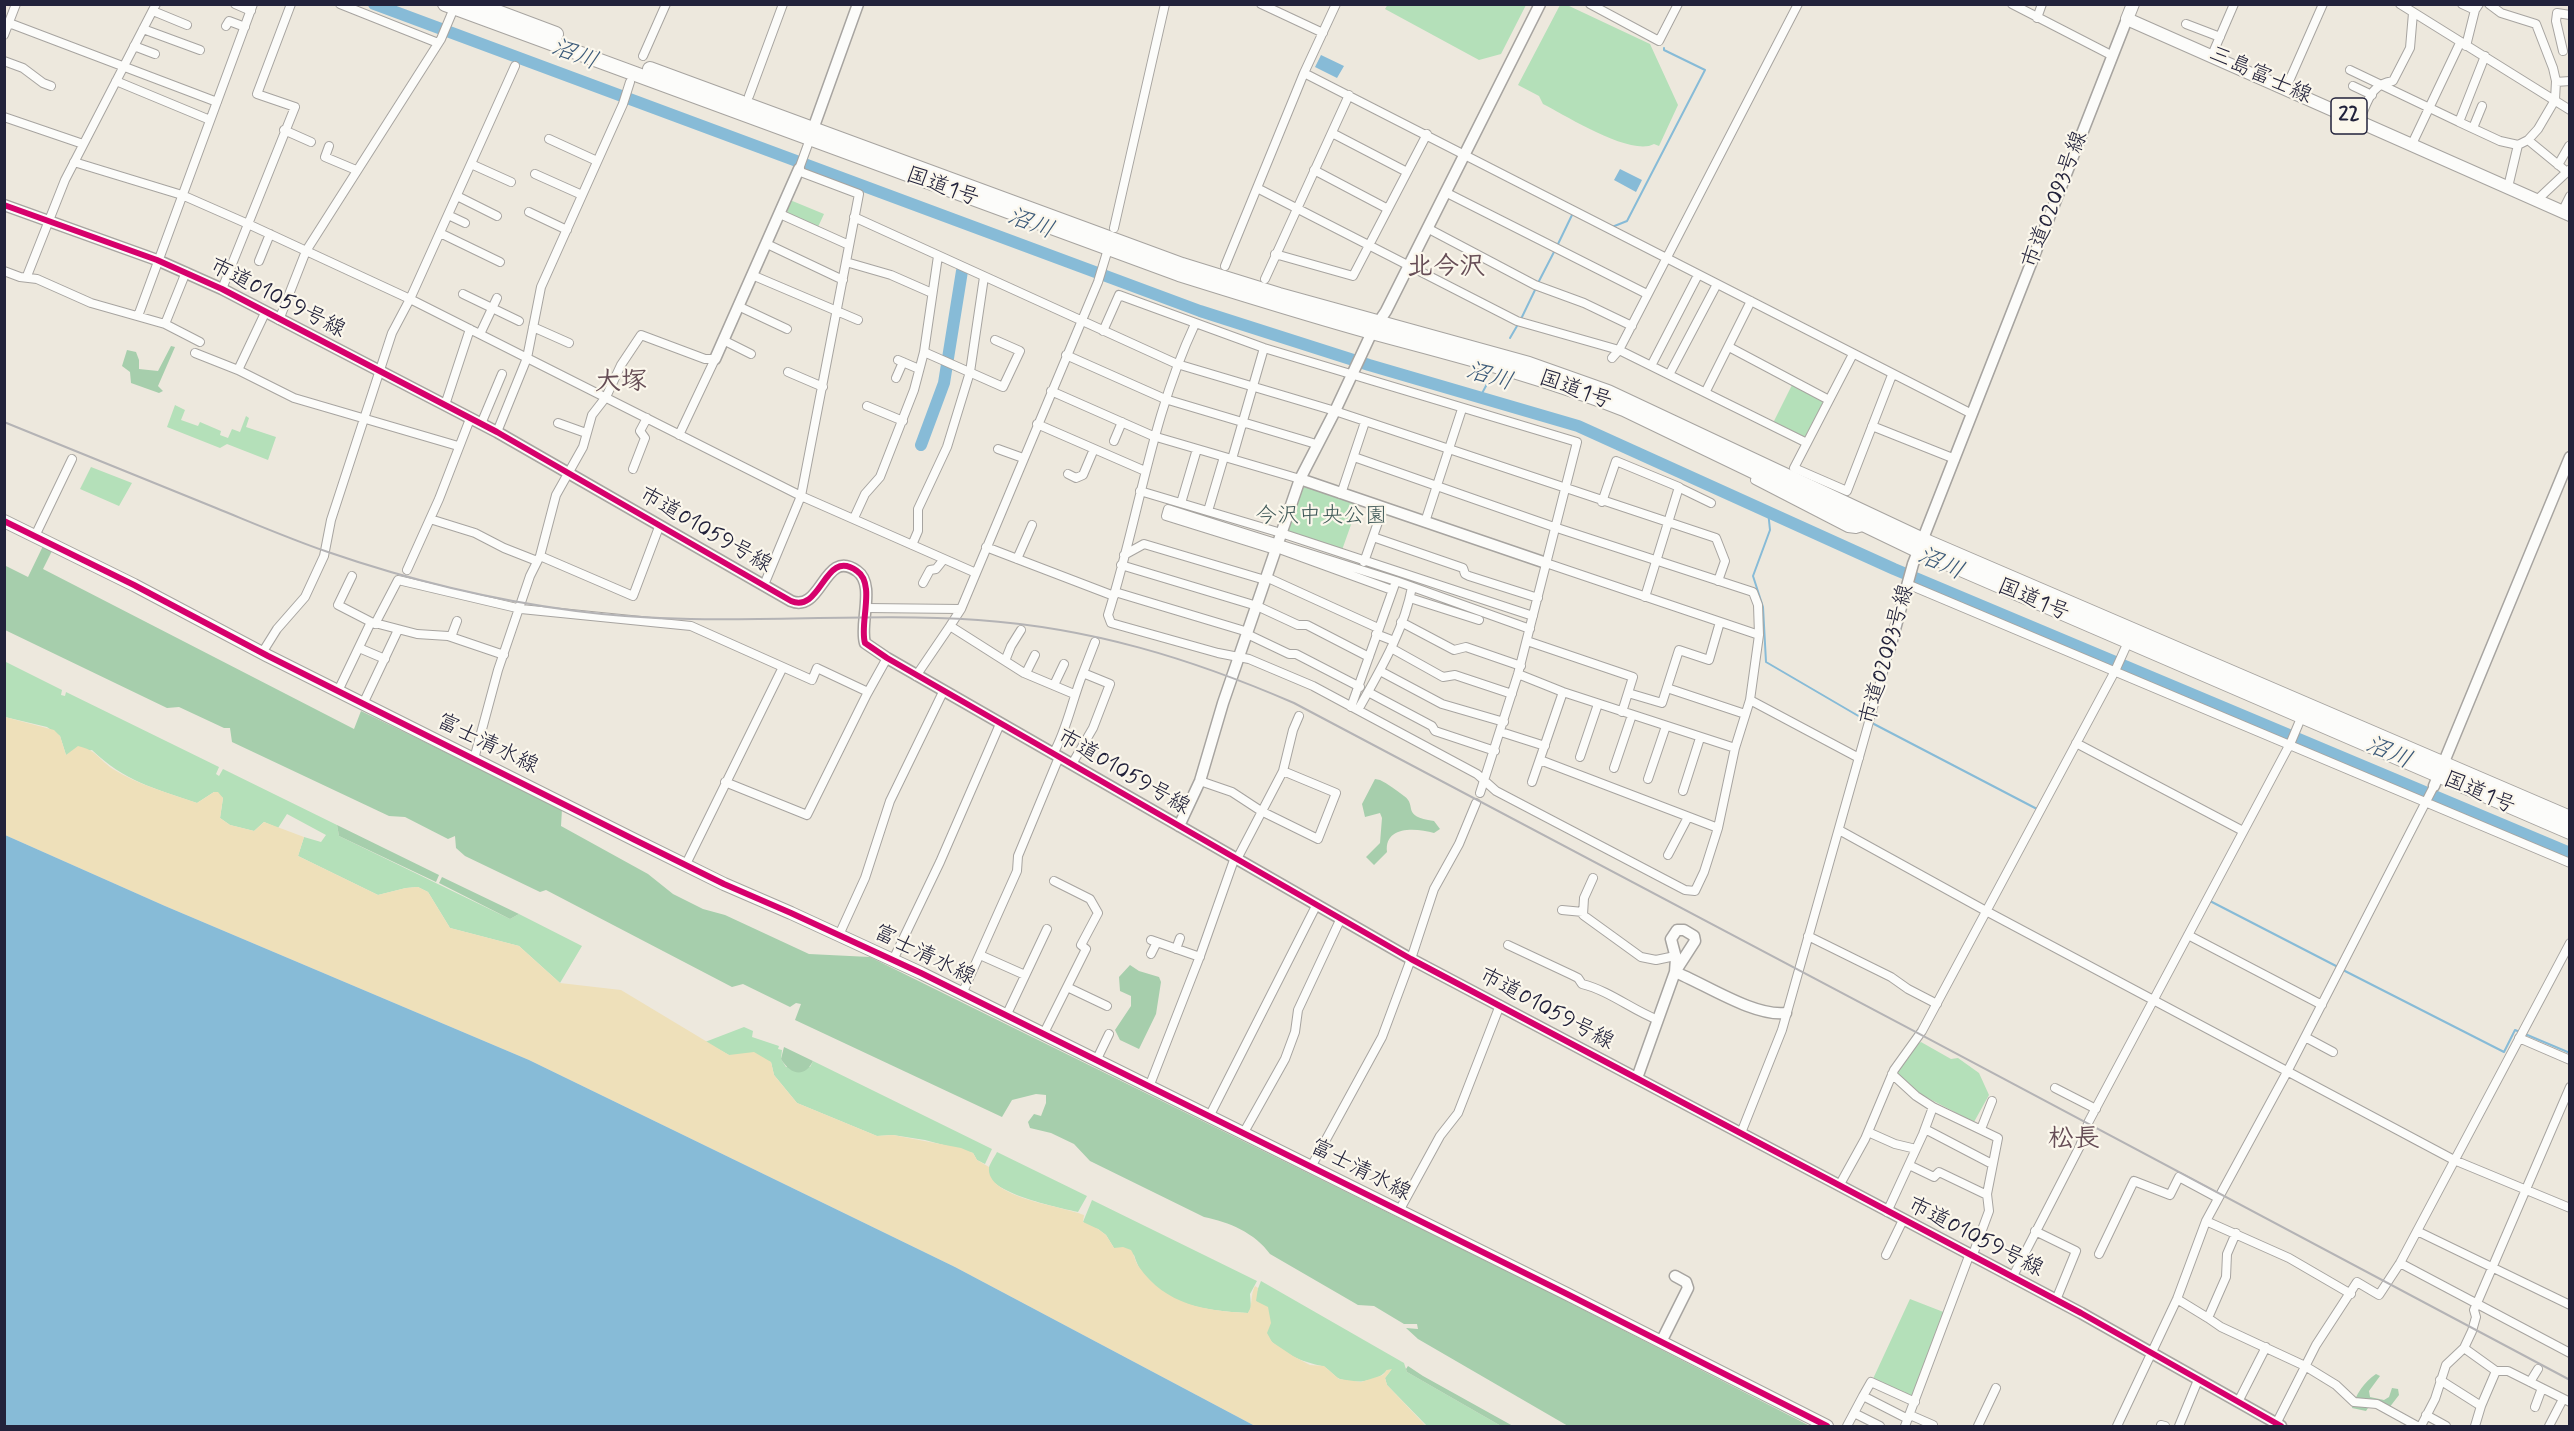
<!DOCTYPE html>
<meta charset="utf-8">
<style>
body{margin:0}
#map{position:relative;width:2574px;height:1431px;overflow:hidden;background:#ede8dd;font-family:Mynerve,sans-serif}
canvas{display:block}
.frame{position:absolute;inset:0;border:6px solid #22223b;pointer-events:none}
</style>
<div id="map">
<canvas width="2574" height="1431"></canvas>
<div class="frame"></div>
</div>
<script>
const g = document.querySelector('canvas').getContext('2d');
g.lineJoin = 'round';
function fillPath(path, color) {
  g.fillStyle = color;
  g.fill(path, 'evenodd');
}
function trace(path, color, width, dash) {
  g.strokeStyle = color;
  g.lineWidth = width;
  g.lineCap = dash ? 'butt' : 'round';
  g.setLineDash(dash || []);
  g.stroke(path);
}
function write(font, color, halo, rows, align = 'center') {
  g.font = font + ' Mynerve,"Klee One",sans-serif';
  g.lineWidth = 4.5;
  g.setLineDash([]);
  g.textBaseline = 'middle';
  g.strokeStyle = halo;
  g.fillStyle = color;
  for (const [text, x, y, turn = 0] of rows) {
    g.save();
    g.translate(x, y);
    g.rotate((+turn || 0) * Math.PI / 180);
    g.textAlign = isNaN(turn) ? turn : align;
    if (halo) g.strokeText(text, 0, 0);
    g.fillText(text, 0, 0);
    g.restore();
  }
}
fillPath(new Path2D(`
 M1388,4H1526V5L1501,54L1479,60L1385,9Z
 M1560,5H1567L1650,44L1678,105L1659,146L1654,144C1631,157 1565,115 1543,104L1539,96L1518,85Z
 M790,200L824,214L818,227L787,213Z
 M1793,383L1823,398L1824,403L1807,436L1803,437L1773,423Z
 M175,405L185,410L181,420L198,426L200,422L221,431L220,435L228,438L232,429L240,432L246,416L249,418L246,427L276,437L268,460L227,444L220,448L167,427Z
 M91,467L132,483L119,506L80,489Z
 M1305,487L1358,505L1342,550L1288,531L1299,489Z
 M4,661L62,690L61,695L65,696L66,692L219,767L216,774L219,776L223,769L337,825L339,836L510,919L519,914L582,946L560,983L519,946L450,928L428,892L418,887L406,888L378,895L298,856L304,837L321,842L326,835L287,814L278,828L264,822L254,831L230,825L220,818L223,798L214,792L197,803C156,789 124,781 92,750L66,755L60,736L47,727L5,717Z
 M744,1027L753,1031L752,1037L779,1046L778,1049L782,1050L781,1059L786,1067H810L813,1061L992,1149L985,1164L977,1160L973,1153L925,1140L893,1135L877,1136L797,1103L774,1075L771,1062L729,1055L705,1042Z
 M1921,1042L1951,1059L1958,1058L1979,1073L1989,1095L1974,1122L1918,1093L1895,1073L1911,1048Z
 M997,1152L1087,1196L1078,1212C1060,1208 993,1194 988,1174C987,1167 994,1158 997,1152Z
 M1092,1200L1257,1281L1250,1294L1251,1308L1248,1313C1205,1311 1149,1304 1134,1255L1114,1248L1106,1235L1098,1229L1089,1227L1083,1222Z
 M1261,1281L1404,1363L1407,1372L1501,1426H1427L1387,1385L1385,1378L1391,1370H1387C1378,1382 1355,1384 1340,1379C1333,1376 1329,1368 1322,1366C1304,1362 1287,1356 1273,1343C1263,1333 1258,1309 1255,1296Z
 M1910,1299L1946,1313L1912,1399L1872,1381Z`), '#b4e0b9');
fillPath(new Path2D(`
 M171,346L175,347L158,386L163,391L159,393L131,383L130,372L122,366L127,350L136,352L139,360V369L158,371Z
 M43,546L52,551L43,569L354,729L361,711L562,809L561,826L648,874L673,894L703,909L725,915L809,954L870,957L1549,1292L1810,1426H1568L1418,1339L1406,1328L1418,1329L1417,1324H1404L1374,1306L1358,1305L1270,1254C1255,1233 1229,1222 1204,1217L1090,1161L1074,1144L1051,1133L1030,1128L1028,1122L1034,1114L1041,1116L1046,1103V1095L1036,1094L1012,1100L1002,1117L795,1020L801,1004L796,1003L790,1007L743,984L732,987L546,890L540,892L465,856L456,848L455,836L448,839L405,817L389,816L232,742L230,728H224L179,707L167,708L5,630L4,565L28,577Z
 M1375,779L1380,780C1388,784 1396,790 1404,796C1418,806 1400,816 1434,821L1440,829L1434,833C1417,828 1384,825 1387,852L1374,865L1366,857L1380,843L1382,818L1380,813L1365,817L1362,804Z
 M337,825L439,875L436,882L339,836Z
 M442,877L519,914L510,919L439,883Z
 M1130,965L1139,971L1159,977L1161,982L1156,1014L1139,1049L1120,1040L1115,1030L1131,1006V996L1120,991L1119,977Z
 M784,1047L813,1061C804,1079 790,1074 781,1059Z
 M1408,1366L1423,1376L1513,1426H1501L1407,1372L1406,1369Z
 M2376,1374L2380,1376L2369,1391L2370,1397L2384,1400L2389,1397L2392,1388L2398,1389L2399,1395L2389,1408L2370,1405L2366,1411L2352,1408C2355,1395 2365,1381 2376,1374Z`), '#a6ceac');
fillPath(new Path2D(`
 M5,717L54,730L60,736L66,755L78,746C98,751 98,759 113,769C139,785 168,793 197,803L214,792H218L223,798L220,818L230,825L254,831L264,822L304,837L298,856L378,895L406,888L418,887L428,892L450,928L519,946L560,983L621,990L729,1055L754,1052L771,1062L774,1075L797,1103L877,1136L893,1135L961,1148L973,1153L977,1160L989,1167C985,1198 1063,1206 1084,1215L1083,1222L1098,1229L1106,1235L1114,1248L1123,1247L1131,1250C1135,1256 1135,1262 1139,1267C1166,1305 1205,1311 1248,1313C1253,1305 1250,1295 1255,1286L1258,1288L1256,1301L1268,1307L1271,1323L1267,1333L1272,1342L1293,1356L1310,1365L1324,1366L1339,1379L1361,1382L1383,1375L1387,1370L1392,1369L1385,1378L1387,1385L1426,1426H1255L955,1267L529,1060L165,906L5,835Z`), '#eee0ba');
fillPath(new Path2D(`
 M1321,55L1344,66L1337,78L1315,67Z
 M1620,169L1642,180L1636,192L1614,180Z
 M5,835L165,906L529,1060L955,1267L1255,1426H5Z`), '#87bbd7');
trace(new Path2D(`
 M1612,227L1627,221L1705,70L1664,50V48
 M1558,244L1572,215
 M1538,283L1554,252
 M1521,319L1535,290
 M1510,338L1517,326
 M1480,397L1487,384
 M1768,511L1770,530L1753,576L1763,607L1766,662L1867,721
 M1872,723L2037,809
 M2210,901L2338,967
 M2343,970L2504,1052L2515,1030L2520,1032
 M2525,1034L2570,1053`), '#87bbd7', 2);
trace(new Path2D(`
 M374,4L1200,311L1369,365L1578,426L1894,569L2570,853
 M921,445L944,383L962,271`), '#87bbd7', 12);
const minor = new Path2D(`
 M235,4L251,11
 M340,4L438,43
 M1261,4L1323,33
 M1590,4L1659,41L1678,4
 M2012,4L2113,56
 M2400,4L2570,110
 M2462,4L2475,10L2479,4
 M2489,4L2501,13L2536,24L2553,68L2556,81L2555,100L2538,129L2528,140L2518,145L2508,187
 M153,11L187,25
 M2037,18L2042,4
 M9,23L217,102
 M2186,24L2220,37
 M226,26L229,21L245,27
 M143,29L200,50
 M4,35L16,4
 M134,46L155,54
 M2466,46L2475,10
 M2563,51L2556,21L2557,13L2570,15
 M2212,55L2234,4
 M643,56L666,4
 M4,61L23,68L43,83L51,86
 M2350,70L2459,122L2485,56
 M1304,73L1972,414
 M116,81L210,120
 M2556,82L2570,81
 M2353,86L2372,95
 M2286,88L2323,4
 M749,96L783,4
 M4,117L83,144
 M2359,121C2368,102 2370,84 2393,81L2410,48L2413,13
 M2459,122L2500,141L2518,145
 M2473,128L2482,106
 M284,130L311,142
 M1332,133L1407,172
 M549,139L597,161
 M2528,140L2567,172
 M2412,144L2460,43
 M329,146L325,157L356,170
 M74,162L182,195L248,224L410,299L801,496L976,573
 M471,164L511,182
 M2558,165L2569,146
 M799,169L811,136
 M1314,170L1388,209
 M535,174L582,195
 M1257,188L1517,321L1619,350L1807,443
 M1445,192L1647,294
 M457,196L497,216
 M2537,200L2569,170
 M529,212L567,230
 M2562,212L2570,196
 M780,214L849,245
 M448,215L465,223
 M854,217L1177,364L1335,411L1716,538L1725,561L1718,581
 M1114,228L1165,4
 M1427,228L1535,285L1584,303L1632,326
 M440,233L500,262
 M767,244L843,280
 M1275,254L1353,276L1427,134
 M259,261L270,234
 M846,262L891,275L932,293
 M1225,266L1304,73L1336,4
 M4,271L20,277L37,279L91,303L165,324L186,272
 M752,275L858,320
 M27,276L65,180L156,4
 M1265,279L1349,95
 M222,289L295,107L257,94L291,4
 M463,294L519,321
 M738,306L787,329
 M138,316L253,4
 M279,320L306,251L441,39L454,8
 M165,324L200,342
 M1195,324C1151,418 1139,517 1108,615L1111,623L1218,653L1249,659L1313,686L1477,774L1496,791L1685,890L1695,891L1704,872L1718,828L1735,748L1750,700L1759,635L1758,605L1753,592L1554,527L1354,457
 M533,327L569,343
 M1103,331L1119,295L1264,348L1577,442L1518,674L1480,793
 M480,334L497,298
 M723,340L751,354
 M1729,347L1829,400
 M924,352L1003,387L1020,351L995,340
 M195,353L238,370L294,398L458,446
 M1853,354L1794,468L1847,491L1892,375
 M1066,355L1165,399L1316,444
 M1612,358L1619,350L1798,4
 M898,360L919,369
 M1652,364L1698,275
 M238,370L265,313
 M788,372L823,387
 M1670,373L1717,284
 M896,378L903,362
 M1051,391L1153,436L1300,479
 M1706,391L1751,301
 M445,405L470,329
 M867,406L903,421
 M558,423L586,433
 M481,424L502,374
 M1037,424L1145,471
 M1872,426L1955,459
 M497,432L527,358L541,287L623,104L630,82
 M1114,441L1122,422
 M998,449L1023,458
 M1232,459L1264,348
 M633,469L645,438L640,431L647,418
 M1068,474L1076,478L1083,475L1094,449
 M1755,480L1848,528L1856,529L1866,526
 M1680,488L1711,503
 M1140,491L1281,533L1533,616
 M1341,494L1365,422
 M1602,502L1616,461L1679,487L1645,597
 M1181,503L1197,449
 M1208,511L1224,457
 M854,518L865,494L880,477L914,390L924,352L938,256
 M430,519L475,533L504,548L537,561
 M1425,522L1462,409
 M35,536L72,459
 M1373,537L1463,568L1465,574L1469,576L1538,598
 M912,545L918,531V509L947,447L970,372L984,277
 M986,547L1114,596
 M1275,550L1166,516L1168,509L1396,581L1530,629
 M1282,550L1392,590
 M1124,555L1144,544L1265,580
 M540,556L633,596L659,527
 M1017,559L1032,525
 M1364,562L1383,508
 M1546,563L1759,635
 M1121,565L1257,606L1298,625H1307L1369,657
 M407,570L439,499L470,419
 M352,576L338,605L371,622L417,634L448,636L504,655
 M1266,577L1378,628
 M923,583L930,570L936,569L944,559
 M1907,584L2570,863
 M764,585L801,496L859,194L798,171
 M1115,592L1248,632
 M1410,598L1479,620
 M866,608L961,609L1098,282L1108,249
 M1401,622L1454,650L1466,647L1521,666
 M375,624L398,580L521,609L691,626L812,680L817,668L868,692
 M950,626L961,609
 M1247,634L1289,654H1296L1360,687
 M1376,634L1394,641
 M451,637L457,621
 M1527,641L1633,677L1622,712
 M359,648L385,659
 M1391,648L1443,677L1455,675L1512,694
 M262,653L277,629L305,597L324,556L331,520L392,333L410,299L515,66
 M1005,661L1011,646L1021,630
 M1380,671L1442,704L1504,722
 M1026,673L1035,655
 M1518,674L1563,692L1735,748
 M916,676L950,626L1024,673L1074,694
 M1054,685L1064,664
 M1667,688L1745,714
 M338,691L371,622
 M1368,692L1432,726L1435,731L1495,751
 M1628,693L1662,703L1679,650L1709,660L1720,622
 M1750,700L1859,758
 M363,704L398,630
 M1351,707L1396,581
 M1358,710C1379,672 1404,631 1412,587
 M1501,732L1545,746
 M2076,743L2243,831
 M1053,754C1067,730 1072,700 1083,673
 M1580,757L1598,704
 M474,759L498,670L530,576L540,556L556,495L583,447L592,415L606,397L621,365L641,335L705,359H715L679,435
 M1540,760L1718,828
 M1072,764L1093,728L1110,684L1083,673L1095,642
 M1614,768L1632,715
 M1648,779L1666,726
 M1200,781L1232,792L1261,811L1318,839L1336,793L1283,771
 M725,782L807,815L867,694L887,658
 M1532,782L1563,692
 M1683,791L1700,738
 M1839,830L1986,911L2454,1160L2570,1208
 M1668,855L1688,817
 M1237,859L1283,771L1293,730L1299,716
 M688,860L783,667
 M1593,878L1584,898L1583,915L1641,957L1656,960L1675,956
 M1562,910L1583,912
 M839,935L865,878L890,801L943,692
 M2188,935L2322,1005
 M1808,936L1891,977L1908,989L1937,1004
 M1151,940L1200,957
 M1508,945L1572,975L1578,978L1582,984C1610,991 1632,1010 1658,1020
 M1176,949L1180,938
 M1151,954L1157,942
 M980,955L1025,975
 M893,960L940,862L1000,724
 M1067,987L1107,1006
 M962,994L1017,871L1018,856L1059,757
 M1006,1016L1047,929
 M1043,1035L1086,949L1081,945L1098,913L1090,899L1054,881
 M2305,1037L2333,1052
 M2519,1038L2570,1060
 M1096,1061L1109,1034
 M1149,1087L1200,956L1235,857
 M2055,1088L2096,1109
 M1933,1107L1998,1138L1987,1194L1989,1211L1972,1257
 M1209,1117L1317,904
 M1925,1129L1992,1164
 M1981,1129L1992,1101
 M1868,1132L1895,1144L1916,1149
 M1741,1133L1782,1030L1889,651
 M1243,1134L1285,1059L1295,1032L1298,1010L1341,918
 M1909,1165L1934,1177L1939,1172L1987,1195
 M1311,1167L1382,1037L1411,959L1434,889L1459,844L1476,803
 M1839,1186L1865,1139L1894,1070L1922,1031L2115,671L2128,642
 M1399,1211L1440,1136L1458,1113L1500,1005
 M1887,1212L1923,1134L1933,1107L1916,1096L1892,1074
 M2206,1221L2289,1258L2351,1294
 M2035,1231L2076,1251L2056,1300
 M2417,1231L2570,1305
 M2099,1254L2134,1181L2170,1195L2179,1177L2218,1198
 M1886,1255L1903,1220
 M2400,1263L2570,1353
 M2012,1278L2080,1146L2089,1121L2291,742L2301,718
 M2177,1299L2208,1318L2226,1277L2227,1254L2236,1233
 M2208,1318L2221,1327L2305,1366L2336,1385L2354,1402L2377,1404L2417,1426
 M2464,1348L2496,1371L2481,1406L2475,1426
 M2496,1371H2508L2570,1402
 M2440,1380L2481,1406
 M2530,1382L2538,1369
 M1863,1396L1871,1382L1915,1402
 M2238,1402L2266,1347
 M2535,1407L2542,1388
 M1854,1413L1880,1426
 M1910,1415L1933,1425
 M2426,1415L2446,1426
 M2161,1425L2165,1426
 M1847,1426L1863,1396L1908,1419
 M1905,1426L1969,1256
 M1978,1426L1996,1388
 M2117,1426L2177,1299L2206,1221L2287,1072L2434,786
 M2179,1426L2198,1380
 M2275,1426L2316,1345L2357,1282L2379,1295L2400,1263L2570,943
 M2421,1426L2435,1399L2446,1365L2464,1348L2472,1331L2476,1317L2474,1310L2570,1087
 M2549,1426L2563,1399`);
const tertiary = new Path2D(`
 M813,129L858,4
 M4,205L157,260L222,289L497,432L791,601C822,614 824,547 857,571C876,584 859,624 865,643L887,658L1411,959L2081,1313L2281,1426
 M715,359L799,169
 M1300,479L1546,563
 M1889,651L1913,564L2127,19
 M2434,786L2570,457
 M1179,826L1200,781L1223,703L1300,479L1335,411L1372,332L1386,311L1540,4
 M1675,972C1705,984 1754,1017 1786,1013
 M1637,1078L1675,972L1695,941L1694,936L1684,930H1677L1671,939L1676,958L1675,972
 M1661,1342L1688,1288L1686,1282L1675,1276`);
const secondary = new Path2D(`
 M4,521L134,585L268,656L635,840L724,884L791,913L921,973L1567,1294L1827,1426`);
const primary = new Path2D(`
 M2133,4L2127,19L2570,215`);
const trunk = new Path2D(`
 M445,4L1179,274C1243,294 1307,314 1372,332C1457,355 1542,376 1624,409L1919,551L2570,832
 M476,4L556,34
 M650,69L1182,265L1279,295L1529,364L1608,392L1923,540L2570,818`);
trace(minor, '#a7a4a0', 10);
trace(tertiary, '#a7a4a0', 13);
trace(secondary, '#a7a4a0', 14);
trace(primary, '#a7a4a0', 14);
trace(trunk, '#a7a4a0', 16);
trace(minor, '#fcfcfa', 8);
trace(tertiary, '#fcfcfa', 10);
trace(secondary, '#fcfcfa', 12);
trace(primary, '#fcfcfa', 12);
trace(trunk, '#fcfcfa', 14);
trace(new Path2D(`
 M4,422C75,451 146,479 216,508C253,523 290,539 328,552C409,580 492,600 576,611C710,629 844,611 978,620C1091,628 1190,658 1294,703C1720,928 2145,1153 2570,1380`), '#b4b3b5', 2);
trace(new Path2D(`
 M4,205L157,260L222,289L497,432L791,601C822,614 824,547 857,571C876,584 859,624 865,643L887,658L1411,959L2081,1313L2281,1426
 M4,521L134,585L268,656L635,840L724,884L791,913L921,973L1567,1294L1827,1426`), '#d6006c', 6);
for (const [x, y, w] of [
 [2349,116,36]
]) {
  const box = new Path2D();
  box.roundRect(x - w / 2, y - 18, w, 36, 4.5);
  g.fillStyle = '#fbf7ec';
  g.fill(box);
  trace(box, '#22223b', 1.5);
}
write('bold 21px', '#22223b', null, [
 ["22",2349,116]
]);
write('22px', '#22223b', '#fbf7ec', [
 ["三島富士線",2260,76,24],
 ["国道1号",942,188,20],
 ["市道02093号線",2056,200,-69],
 ["市道01059号線",277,299,27],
 ["国道1号",1575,391,20],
 ["市道01059号線",705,531,30],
 ["国道1号",2033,601,23],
 ["市道02093号線",1888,655,-74],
 ["富士清水線",487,745,26],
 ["市道01059号線",1123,773,30],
 ["国道1号",2479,794,23],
 ["富士清水線",924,956,26],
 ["市道01059号線",1546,1010,28],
 ["富士清水線",1360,1171,27],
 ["市道01059号線",1975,1238,27]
]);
write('22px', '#405958', '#fbf7ec', [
 ["今沢中央公園",1321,517]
]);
write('italic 24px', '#395878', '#fbf7ec', [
 ["沼川",574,56,20],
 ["沼川",1030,225,20],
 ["沼川",1489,378,16],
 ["沼川",1940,565,23],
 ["沼川",2388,754,23]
]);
write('bold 26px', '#664d56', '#fbf7ec', [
 ["北今沢",1446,269],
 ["大塚",621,384],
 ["松長",2074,1141]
]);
</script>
